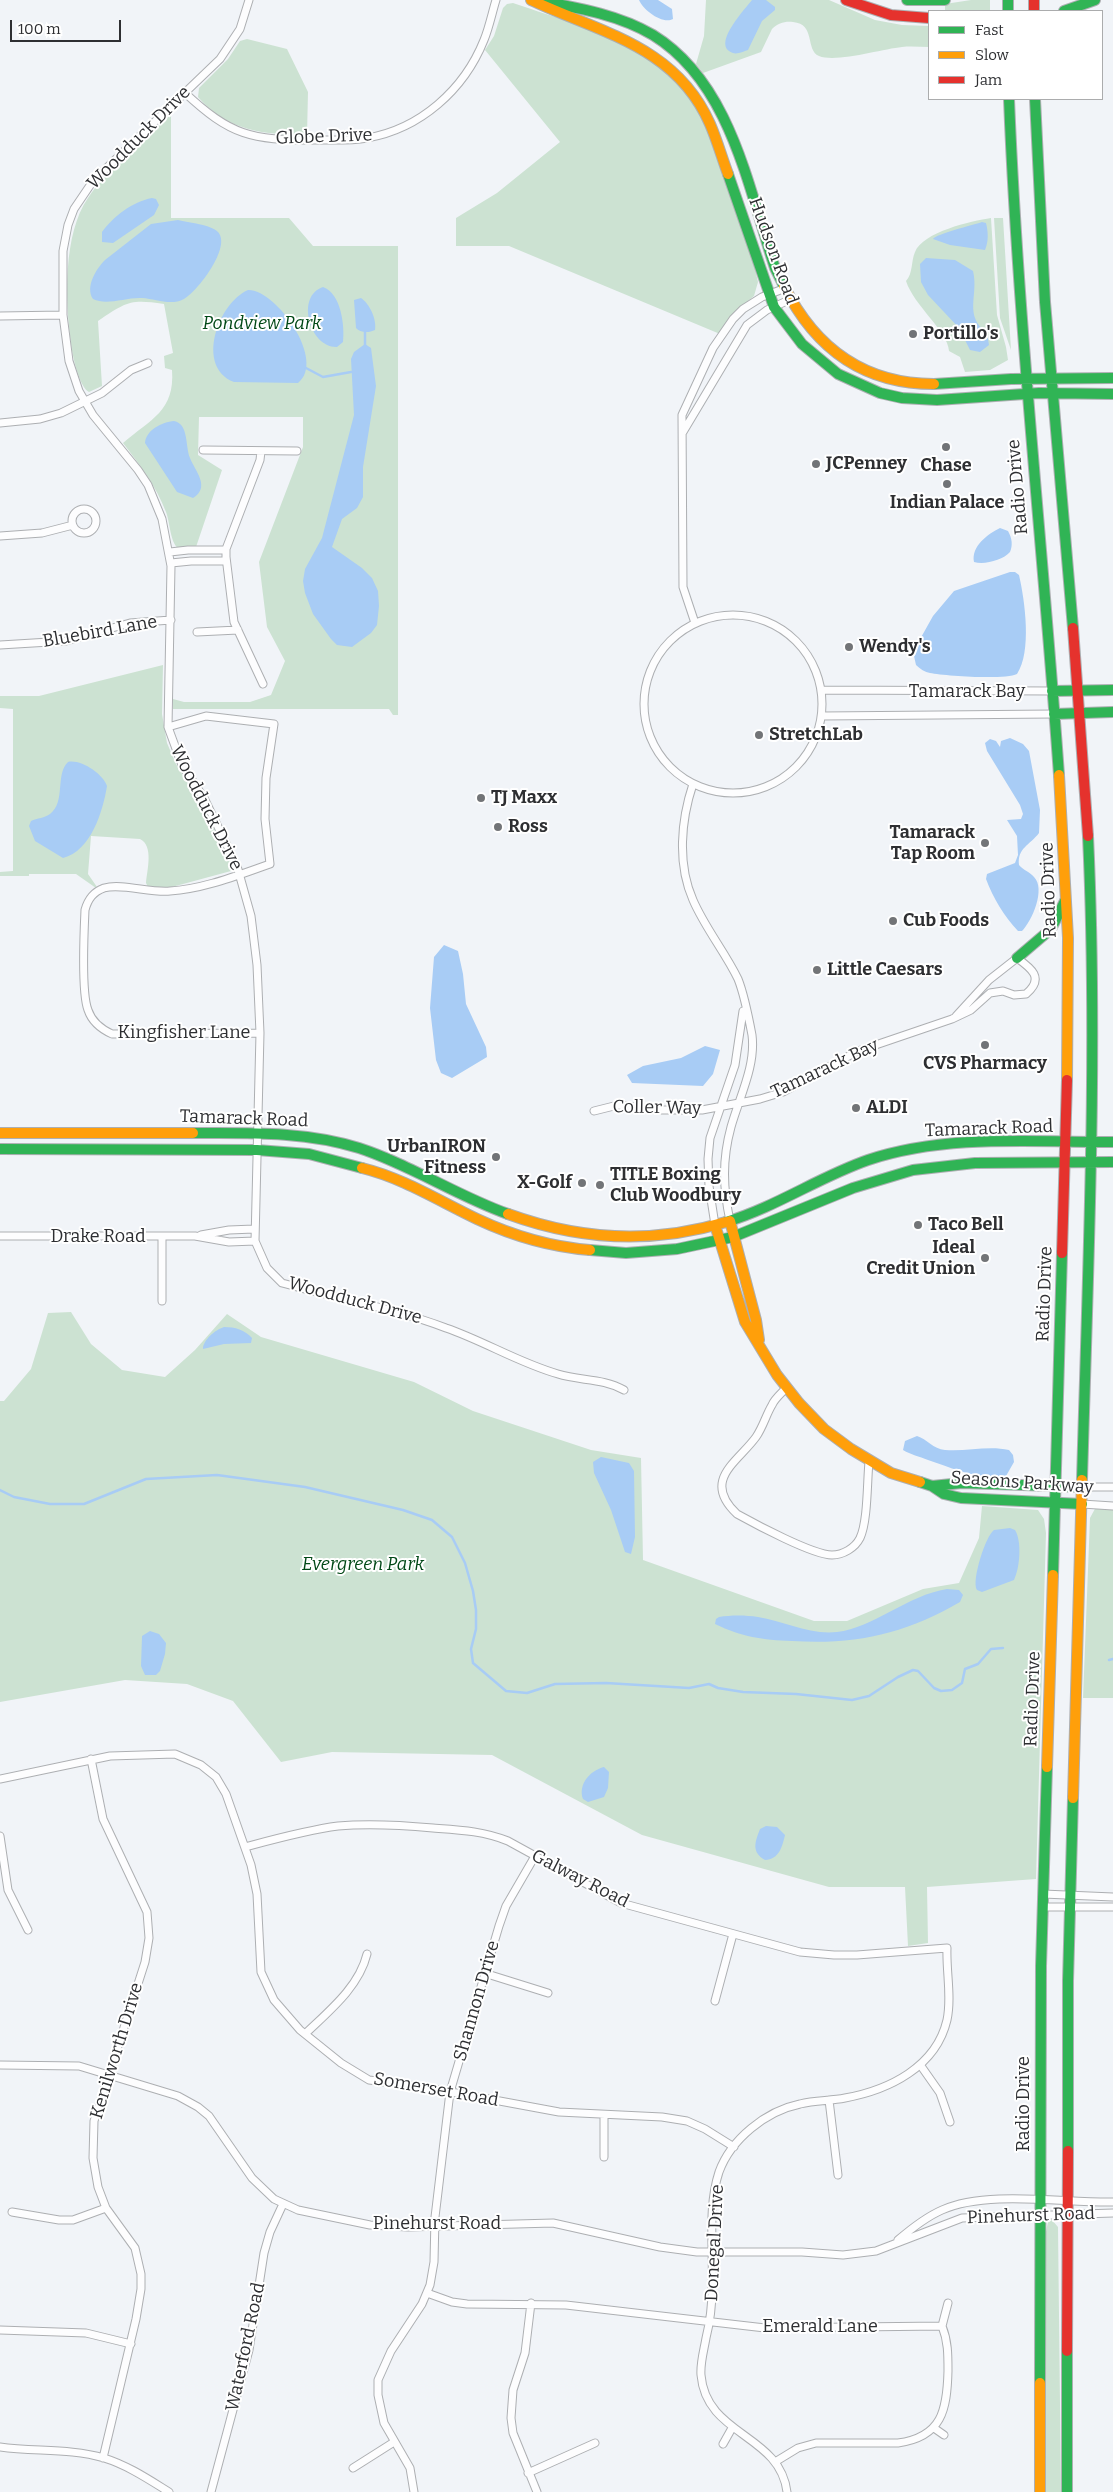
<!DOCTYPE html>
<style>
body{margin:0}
#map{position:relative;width:1113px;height:2492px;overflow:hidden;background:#f1f4f8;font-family:Bitter,serif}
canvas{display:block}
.legend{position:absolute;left:928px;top:10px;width:175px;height:90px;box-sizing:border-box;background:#fff;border:1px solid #abacad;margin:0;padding:6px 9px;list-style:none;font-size:15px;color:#2e2f32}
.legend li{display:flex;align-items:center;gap:10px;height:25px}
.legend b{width:25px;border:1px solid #abacad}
.scale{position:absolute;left:10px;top:20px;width:111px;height:22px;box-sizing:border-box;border:2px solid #2e2f32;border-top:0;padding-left:6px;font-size:15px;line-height:18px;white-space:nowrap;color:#2e2f32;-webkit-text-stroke:4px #fff;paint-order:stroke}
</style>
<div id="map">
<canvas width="1113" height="2492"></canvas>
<ul class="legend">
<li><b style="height:6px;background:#30b455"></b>Fast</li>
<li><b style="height:6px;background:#ff9f0a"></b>Slow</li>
<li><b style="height:6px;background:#e5322d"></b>Jam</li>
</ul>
<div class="scale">100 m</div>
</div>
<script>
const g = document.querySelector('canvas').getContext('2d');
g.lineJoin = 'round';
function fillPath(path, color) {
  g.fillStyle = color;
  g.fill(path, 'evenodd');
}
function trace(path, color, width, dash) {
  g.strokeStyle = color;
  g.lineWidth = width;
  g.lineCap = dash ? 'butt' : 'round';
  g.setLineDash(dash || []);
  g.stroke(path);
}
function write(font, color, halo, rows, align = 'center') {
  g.font = font + ' Bitter,serif';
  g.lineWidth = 4;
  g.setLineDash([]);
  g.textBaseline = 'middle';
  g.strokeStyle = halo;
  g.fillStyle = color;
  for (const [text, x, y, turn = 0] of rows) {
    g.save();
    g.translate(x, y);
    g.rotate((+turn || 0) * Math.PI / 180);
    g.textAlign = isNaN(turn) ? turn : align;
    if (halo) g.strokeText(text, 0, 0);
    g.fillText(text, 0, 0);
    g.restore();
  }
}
fillPath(new Path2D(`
 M706,0H829L875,20L902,25L929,26V47C920,47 911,46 902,47C882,49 836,63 819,56C805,50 816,24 793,22C785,21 778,23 772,29L761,52L703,73L696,64L704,36Z
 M971,0H990V10H945V4Z
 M513,3C576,25 657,43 694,104C711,131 719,162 729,192C739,221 752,251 758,282L754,296L741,307L720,334L509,246H456V218L497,193L560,142L485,50L494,36L503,8L507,4Z
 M247,39L287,49L308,92L307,135C265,135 227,131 198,97L199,88L228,59L240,41Z
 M171,114V218H289L313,246H398V715H393L389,709H173V699L184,702H250L271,695L285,661L267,627L259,562L303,447V417H199L198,455L222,470L196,547L178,548C170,542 170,522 166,512C156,486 140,465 123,443C151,419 175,411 172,370L165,368L164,356L173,353L164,304C129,299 127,302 98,321L102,386L89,392C79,387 72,354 71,343C65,301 63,234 88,198C106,170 147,138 171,114Z
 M991,218L997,315L1006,347L1008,360L990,370L965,372L960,357L949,351C948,331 914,306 906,281C913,274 911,261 915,252C923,232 971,221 991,218Z
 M994,218H1003L1011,350L1000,318Z
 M163,665L162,714L167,743L176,764L208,816L232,866L231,871L172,887H148L146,883C147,870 154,846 140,839L91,836L88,874L97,887L96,888L76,874H29V876H0V872L13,871V709L0,708V696H39Z
 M71,1312L91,1344L122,1370L165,1377L195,1350L227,1314L261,1337L414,1382L473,1411L591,1450L641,1458L643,1560L814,1621H847L923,1589L959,1583L979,1538L982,1506L1038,1510L1044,1519L1046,1533L1036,1879L927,1887L928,1943L908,1946L905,1887H829L642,1835L492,1755L332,1752L281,1762L233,1701L187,1684L125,1680L0,1702V1401H4L31,1369L48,1313Z
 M1097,1505L1113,1506V1698H1083L1090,1518Z
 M1052,2220L1058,2227L1061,2492H1045V2236L1048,2222Z`), '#cce2d2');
fillPath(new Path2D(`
 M639,0H658L672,9L673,19C663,25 643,10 639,0Z
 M752,0H766L775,7V10L762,21L748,50C742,52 735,56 729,51C715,41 745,9 752,0Z
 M152,198L156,199L159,205L154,215L113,243L102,242V232C114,216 132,202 152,198Z
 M178,220C189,223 210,224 218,232C232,247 197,292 184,299C171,306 156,299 142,298C126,297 107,306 93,299C85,287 96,269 105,260L151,224Z
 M982,222L986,223C988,231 989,241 985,250L950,245L933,239C936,234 973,225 982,222Z
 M926,258L955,260L973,271C979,296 963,315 987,333L989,345L980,352L970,350L959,328L928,295L921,282L920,264Z
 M323,287C341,293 345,326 343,342L337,347C310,348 295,296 323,287Z
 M248,290C276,289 327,361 298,383L234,382C195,367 218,303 248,290Z
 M361,298C370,304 377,320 375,330C369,333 360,333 356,328L354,300Z
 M365,344L371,348L376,386L363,467V497L357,508L342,519L332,547L362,568L372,578L378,591L379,606L377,625L371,633L352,647L337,645L331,639L313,614L305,593L303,581L305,569L322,538L354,415L351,359L354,352Z
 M174,421C189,424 185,446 190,458C195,471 211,487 193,498L177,492L145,443C146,430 162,422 174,421Z
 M1000,528L1008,531C1012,538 1013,545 1010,552C1003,560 985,565 974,562C971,546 988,534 1000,528Z
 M1010,572H1015L1019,575C1025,601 1032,652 1017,674C1005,680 945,676 930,673C925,672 920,669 916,665L914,656L919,641L933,616L954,591Z
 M1010,738L1023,744L1029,751L1040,810L1039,833C1030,845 1017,848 1019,865C1023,870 1030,872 1034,877C1046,889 1032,921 1022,931H1018C1004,916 993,898 986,879L987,874L1015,863L1018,855L1017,836L1007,820L1021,819L1023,814L1020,805L987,751L985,743L990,739L996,741L1000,747L1001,741Z
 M68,762C81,759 103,774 107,786C103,811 91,851 63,858L35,841L29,826L31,821C37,818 45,818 50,814C66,802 55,774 68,762Z
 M444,945L458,951L463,974L466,1004L486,1047L487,1057L452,1078L441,1073L436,1060L430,1008L434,957Z
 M705,1046L720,1050L713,1074L703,1086L632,1083L627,1075L643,1066L681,1058Z
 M224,1327C235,1327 245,1330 252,1338L251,1343L224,1344L203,1349C203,1340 215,1330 224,1327Z
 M917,1436C927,1439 933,1449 945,1450C966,1452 988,1445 1009,1450L1013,1455L1014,1462L1006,1476C979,1481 953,1468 928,1460C919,1456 911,1455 903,1450L905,1441Z
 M601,1457L629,1463L634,1471L635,1537L631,1554L625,1552L611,1510L594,1473L593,1462Z
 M1010,1528L1015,1530C1022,1541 1020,1568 1014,1580L982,1592L977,1590C971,1581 986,1535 994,1530Z
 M947,1589L959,1590L963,1595L960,1602C905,1634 856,1645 792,1641C762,1640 742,1637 715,1624L716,1619L719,1617C731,1615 745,1615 758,1617C784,1621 809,1635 837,1632C873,1628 908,1595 947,1589Z
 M150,1631L159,1634L166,1643L165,1654L160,1671L156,1675H145L141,1666L142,1636Z
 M604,1767L609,1772L608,1788L604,1797L588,1802L583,1799C578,1785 589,1771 604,1767Z
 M766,1826L777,1827L785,1835C782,1848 779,1859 765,1860C751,1852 755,1842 760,1829Z`), '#a8ccf5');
trace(new Path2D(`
 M365,345V332
 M306,368L323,377L351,372
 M0,1490L14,1497L50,1504H84L146,1479L217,1475L305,1487L403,1510L432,1520L452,1537L465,1563L473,1591L476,1610V1629L471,1649L473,1663L506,1691L527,1693L555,1684L606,1683L689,1688L709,1684L718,1688L743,1692L796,1694L852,1700L869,1696L898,1677L913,1670L918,1671L934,1688L941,1691L952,1690L962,1683L965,1669L978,1664L991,1649L1003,1648
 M1109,1660L1113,1659`), '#a8ccf5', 2.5);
const street = new Path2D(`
 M249,0L240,29L220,59L93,181L74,209L68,225L63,251V315L69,361L79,391L93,415L138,470L148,485L162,519L171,566L168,727L182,765L204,798L237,866L251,916L257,965L260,1033L255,1241L267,1268L282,1283C336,1298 393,1308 446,1328C484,1341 519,1363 558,1374C580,1381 603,1378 624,1390
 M184,92C231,136 251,140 314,140C331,140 350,141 367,138C420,129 464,90 484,40C489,28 492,13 496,0
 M0,316L63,315
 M0,423L40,419L61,413L102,393L131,370L148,363
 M683,432L747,325L767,310L789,300
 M203,450L297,451
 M261,451L260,460L226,549V557L234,622L263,684
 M72 521a12 12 0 1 1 24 0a12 12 0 1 1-24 0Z
 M0,536L42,533L73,525
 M170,552L188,550H226
 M171,563L191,561H226
 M644 704a89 89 0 1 1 178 0a89 89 0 1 1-178 0Z
 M695,623L683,587L682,415L713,348L733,319L743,309L762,297L783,289
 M197,632L238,630
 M0,645L66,641L130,623L171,620
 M821,690L1052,691
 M822,716L1054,714
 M168,727L206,716L274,724L266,778L265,819L270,864C238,875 204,889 170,891C150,893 122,883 104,888C93,892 88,899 85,910C84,932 81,992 88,1010C92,1022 101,1029 112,1034L260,1033
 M693,784C681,820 677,864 693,900C705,928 725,952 738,979C744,994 749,1019 752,1035C756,1066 739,1098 731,1127C722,1160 723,1188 730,1221
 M594,1111L618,1105L657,1110H702L760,1099L783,1092L858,1051L952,1019L971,1010L990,993L1003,991L1014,995L1026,994C1045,978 1031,968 1017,958L989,980L956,1016
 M715,1225L709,1186L708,1159L710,1138L735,1065L743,1011
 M201,1235L229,1230L254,1229
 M0,1236H195L229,1242L255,1241
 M162,1301V1237
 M787,1387C782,1393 775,1398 772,1405C766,1415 763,1427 756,1437C738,1462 701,1480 737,1514C755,1524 813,1555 832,1555C843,1555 855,1548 860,1538C868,1521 867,1481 869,1462
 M1082,1487H1113
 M1082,1504L1113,1506
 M91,1759L103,1819L147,1912L149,1938L145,1962L94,2121L93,2158L98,2187L106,2208L135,2248L141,2274V2289L136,2319L103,2458
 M0,1779L110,1756L175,1754L201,1765L216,1777L226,1794L251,1865L257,1894L261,1972L274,2000L300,2030L341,2063L369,2080L424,2087L559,2112L662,2117L687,2121L705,2129L734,2147
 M0,1836L8,1890L28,1930
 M245,1847C275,1839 307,1830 338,1826C370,1823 401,1825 433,1828C460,1830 483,1831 508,1841L621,1903L800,1952L834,1955H857L947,1948C946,1971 952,1997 947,2020C936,2067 889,2090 845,2098C830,2101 815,2100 800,2104C766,2111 731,2139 719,2172C707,2208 714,2252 712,2289C712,2306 710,2322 706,2338C704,2350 700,2363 701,2375C706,2436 780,2434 787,2492
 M1043,1894L1113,1897
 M1043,1907H1113
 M484,1973L548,1993
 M715,2001L733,1934
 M305,2034C329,2011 359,1987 367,1954
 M0,2065L79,2066L178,2096L198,2107L209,2116L252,2178L274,2199L298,2210L370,2225L408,2227L553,2223L660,2247L697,2252H802L843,2255L876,2251L962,2218L1113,2213
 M921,2066L940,2093L950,2122
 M829,2100L838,2175
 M604,2157V2115
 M12,2212L59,2220H73L106,2208
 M898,2240C912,2228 926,2217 942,2210C987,2190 1063,2203 1113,2202
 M427,2293L452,2302L467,2304L566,2305L765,2328L942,2326
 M531,2303L525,2353L513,2390L511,2418L513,2433L537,2492
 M942,2326L948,2303
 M0,2330L86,2333L131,2344
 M934,2428L944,2435
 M723,2444L732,2428
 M0,2447C34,2452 70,2448 104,2458C127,2465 148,2479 169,2492
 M775,2462L798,2448L816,2443H898C942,2437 947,2410 948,2371C948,2354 948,2341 942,2326
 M353,2468L394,2442
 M528,2473L595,2443
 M211,2492L249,2350L264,2253L270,2232L283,2204
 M414,2492L410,2468L384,2423L378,2395V2380L391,2351L422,2304L430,2285L434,2262L435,2217L450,2092L499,1926L506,1906L535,1856`);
const fast = new Path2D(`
 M907,0H945
 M1008,0V11
 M541,1C579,8 619,15 653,35C731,83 748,188 775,268L784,286
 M1064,11L1095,0
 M1009,99C1018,325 1043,549 1059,775
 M1035,99L1045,302L1073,628
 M728,174L774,307L802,344L838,374L880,393L902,398L937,400L1039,393L1113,394
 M934,384L1011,379L1113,378
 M1052,691L1113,690
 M1054,714L1113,712
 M1017,958L1051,929L1065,901
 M193,1133C248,1133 305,1131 359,1148C411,1165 457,1196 508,1214
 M0,1149L257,1150L309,1154L362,1168
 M726,1222C776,1207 819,1177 868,1160C947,1134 1032,1142 1113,1142
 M590,1250L626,1253L677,1249L733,1237L853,1188L913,1170L975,1163L1113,1162
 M1082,1480C1088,1266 1098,1050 1088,836
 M920,1482L932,1486L962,1483L1082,1487
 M932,1486L944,1494L961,1498L1082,1504
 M1053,1575L1062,1253
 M1068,2151V1981L1073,1798
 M1040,2383L1041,1966L1047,1767
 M1067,2492V2351`);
const slow = new Path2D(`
 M531,0C601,33 676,46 710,124C717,140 722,158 728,174
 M784,286C815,348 863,384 934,384
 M1059,775L1068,938L1067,1080
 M0,1133H193
 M362,1168C403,1178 439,1201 477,1219C511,1235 552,1247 590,1250
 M508,1214C579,1240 653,1244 726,1222
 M730,1221L756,1320L759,1340
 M715,1225L745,1322L777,1375L799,1403L824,1429L851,1449L891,1473L920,1482
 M1047,1767L1053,1575
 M1073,1798L1082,1480
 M1040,2492V2383`);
const jam = new Path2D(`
 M846,0L891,15L929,18
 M1034,0V11
 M1073,628L1088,836
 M1062,1253L1067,1080
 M1067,2351L1068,2151`);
trace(street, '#adafb2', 9);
trace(fast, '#adafb2', 12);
trace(slow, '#adafb2', 12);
trace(jam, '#adafb2', 12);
trace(street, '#fdfdfe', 7);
trace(fast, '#30b455', 10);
trace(slow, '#ff9f0a', 10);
trace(jam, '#e5322d', 10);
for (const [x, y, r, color] of [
 [913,334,5,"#727477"],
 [946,447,5,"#727477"],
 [816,464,5,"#727477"],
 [947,484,5,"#727477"],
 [849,647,5,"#727477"],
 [759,735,5,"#727477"],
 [481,798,5,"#727477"],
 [498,827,5,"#727477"],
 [985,843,5,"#727477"],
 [893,921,5,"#727477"],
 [817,970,5,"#727477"],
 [985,1045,5,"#727477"],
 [856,1108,5,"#727477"],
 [496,1157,5,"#727477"],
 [582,1183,5,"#727477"],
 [600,1185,5,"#727477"],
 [918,1225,5,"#727477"],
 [985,1258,5,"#727477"]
]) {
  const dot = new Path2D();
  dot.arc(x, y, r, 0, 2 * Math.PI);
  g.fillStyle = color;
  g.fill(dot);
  trace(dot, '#fff', 2);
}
write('18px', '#2e2f32', '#fff', [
 ["Globe Drive",324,137,-2],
 ["Woodduck Drive",139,138,-45],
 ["Hudson Road",773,251,70],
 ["Radio Drive",1018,487,-95],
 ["Bluebird Lane",100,632,-10],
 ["Tamarack Bay",967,692],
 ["Woodduck Drive",206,808,63],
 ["Radio Drive",1049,890,-92],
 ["Kingfisher Lane",184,1033],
 ["Tamarack Bay",825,1069,-25],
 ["Coller Way",657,1108,1],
 ["Tamarack Road",244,1119,2],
 ["Tamarack Road",989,1129,-2],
 ["Drake Road",98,1237],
 ["Radio Drive",1045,1294,-88],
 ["Woodduck Drive",355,1301,15],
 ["Seasons Parkway",1022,1483,4],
 ["Radio Drive",1033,1699,-88],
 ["Galway Road",580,1879,27],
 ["Shannon Drive",477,2001,-74],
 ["Kenilworth Drive",117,2051,-73],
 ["Somerset Road",436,2090,10],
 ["Radio Drive",1024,2104,-90],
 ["Pinehurst Road",1031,2216,-2],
 ["Pinehurst Road",437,2224],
 ["Donegal Drive",715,2243,-87],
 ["Emerald Lane",820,2327],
 ["Waterford Road",246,2347,-78]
]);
write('italic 18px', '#004816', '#fff', [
 ["Pondview Park",262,324],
 ["Evergreen Park",363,1565]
]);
write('bold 18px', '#2e2f32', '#fff', [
 ["Portillo's",923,334],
 ["JCPenney",826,464],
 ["Chase",946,466,"center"],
 ["Indian Palace",947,503,"center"],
 ["Wendy's",859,647],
 ["StretchLab",769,735],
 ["TJ Maxx",491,798],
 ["Ross",508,827],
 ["Tamarack",975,833,"right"],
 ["Tap Room",975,854,"right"],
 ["Cub Foods",903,921],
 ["Little Caesars",827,970],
 ["CVS Pharmacy",985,1064,"center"],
 ["ALDI",866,1108],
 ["UrbanIRON",486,1147,"right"],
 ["Fitness",486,1168,"right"],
 ["TITLE Boxing",610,1175],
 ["Club Woodbury",610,1196],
 ["X-Golf",572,1183,"right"],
 ["Taco Bell",928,1225],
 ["Ideal",975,1248,"right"],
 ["Credit Union",975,1269,"right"]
], 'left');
</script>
